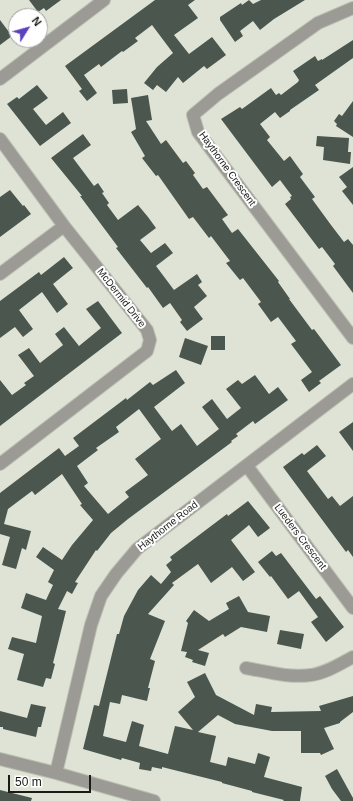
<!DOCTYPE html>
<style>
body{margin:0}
#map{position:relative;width:353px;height:801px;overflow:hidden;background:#dee3d5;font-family:Arial,sans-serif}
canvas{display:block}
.north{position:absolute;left:8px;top:8px;width:40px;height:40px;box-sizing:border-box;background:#fff;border:1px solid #a3a4a2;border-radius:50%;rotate:53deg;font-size:11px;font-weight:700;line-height:16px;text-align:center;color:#1a1b17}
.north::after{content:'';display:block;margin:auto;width:14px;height:18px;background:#5b42bb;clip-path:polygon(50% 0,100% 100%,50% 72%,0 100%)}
.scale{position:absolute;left:8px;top:775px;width:83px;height:18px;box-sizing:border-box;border:2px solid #1a1b17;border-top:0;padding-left:5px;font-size:12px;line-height:14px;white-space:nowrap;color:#1a1b17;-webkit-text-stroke:3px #fff;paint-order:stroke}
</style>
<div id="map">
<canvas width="353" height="801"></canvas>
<div class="north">N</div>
<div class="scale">50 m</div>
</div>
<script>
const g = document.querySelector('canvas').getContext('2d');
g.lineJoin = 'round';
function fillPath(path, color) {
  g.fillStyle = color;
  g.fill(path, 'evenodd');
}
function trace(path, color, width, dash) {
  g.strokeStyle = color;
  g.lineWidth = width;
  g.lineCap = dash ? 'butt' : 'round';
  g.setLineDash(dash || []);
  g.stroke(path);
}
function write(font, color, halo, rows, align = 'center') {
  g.font = font + ' Arial,sans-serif';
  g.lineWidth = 4;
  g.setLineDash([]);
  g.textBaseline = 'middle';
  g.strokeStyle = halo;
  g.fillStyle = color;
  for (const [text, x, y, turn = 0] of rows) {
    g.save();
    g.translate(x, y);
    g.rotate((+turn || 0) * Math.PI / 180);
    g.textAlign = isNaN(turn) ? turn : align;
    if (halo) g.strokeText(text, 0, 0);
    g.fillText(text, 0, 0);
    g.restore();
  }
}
fillPath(new Path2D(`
 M29,0H61L46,11L44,8L38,12Z
 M155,0H195L188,5L198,18L174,35L189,54L212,37L226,55L207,69L204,66L183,83L178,77L166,92L157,85L153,90L144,83L157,67L173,53L152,25L135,38L138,41L123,52L122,51L101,67L99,64L84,75L97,93L87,101L79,91L82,89L65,66Z
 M249,0L253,4L261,0H305L274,19L260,30L253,21L240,31L243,36L235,42L220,20V17L241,3L242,5Z
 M0,20L12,36L0,45Z
 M353,40V58L315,85L319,90L290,110V111L280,118L275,112L260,124L270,137L267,140L284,161L290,156L303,174L300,177L315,197L312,199L331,225L344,242L348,239L353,245V293L333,266L335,264L322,247L319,249L285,204L291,199L290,197L292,196L280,180L272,187L221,119L240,107L242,109L271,88L276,95L279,93L281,95L298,82L299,80L293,71L315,56L318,61L322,59V60Z
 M37,85L48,98L33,109L46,125L63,112L71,123L40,146L7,104L17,97L19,99Z
 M127,89L128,103L113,104L112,90Z
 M148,95L152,120L146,121L161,144L166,140L183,163L186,161L195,173L193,175L203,189L207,187L228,215L222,219L232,233L238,229L279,281L278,282L290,299H289L312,330L314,329L341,365L319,381L321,383L309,392L301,380L312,372L291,344L296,341L278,317L271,322L258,304L261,302L243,278L240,280L239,279L226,263L230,261L211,236L209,238L193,217L189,219L158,175L156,176L142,158L145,156L131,132L136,129L131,98Z
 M353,101V137L336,126L337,124L334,121L339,114L342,116Z
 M83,134L91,145L73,158L94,186L98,183L104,192L102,193L109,203L107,205L118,220L138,205L148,217L156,228L140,240L151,253L165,243L173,253L156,266L174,290L197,274L202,282L198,285L207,296L194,307L203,319L187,331L180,322L182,320L170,303L163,308L148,287L147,288L116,248L118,247L80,196H82L51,158Z
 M317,136L349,138L348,152H351L350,164L323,160L324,147L316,146Z
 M353,167V205L342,191L347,187L339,177Z
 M10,190L23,206L24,205L31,214L0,237V197Z
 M64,257L73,268L53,284L68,304L57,313L42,292L19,310L33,329L23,337L15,327L0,338V301L39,272L41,275Z
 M98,301L122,333L0,426V380L12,395L26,385L24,383L34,376L18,355L29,348L40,363L63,345L55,334L64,327L79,346L101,328L86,309Z
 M211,336H225V350H211Z
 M185,338L208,346L201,365L179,357Z
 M176,370L185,383L154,407L172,431L181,424L197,446L219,429L202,407L212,399L227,419L241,408L226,389L238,380L242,384L255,375L269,394L278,387L288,400L255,424L253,421L236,434L238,436L231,441L232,442L128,519L111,533L97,551L96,550L75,582L78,583L72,594L67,591L58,609L66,611L53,663L55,664L51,679L46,678L43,687L17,680L24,654L8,649L12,637L36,643L42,616L21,608L26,593L46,600L53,585L48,582L54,570L36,557L43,547L62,560L72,545L93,520L80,505L82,504L62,474L35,495L32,491L8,509L4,524L31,531L26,550L22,548L16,569L2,565L10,537L0,534V493L59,448L65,456L79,446L73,438L126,398L127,400L150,382L153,385ZM139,409L161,439L135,459L148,475L125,492L129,497L108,514L84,486L88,483L77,466L98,450L96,448L119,432L116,427Z
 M353,422V451L339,432Z
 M317,445L326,456L307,471L328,499L332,496L340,506L353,496V557L348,550L346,552L283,467L302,453L304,455Z
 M248,501L270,528L258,537L249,525L231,540L255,572L243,581L232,567L211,583L198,564L172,583L174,585L148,614L165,621L150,659L155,661L148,688H150L147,701L122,695L120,704L110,702L103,736L126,742L132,721L144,725L139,746L168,754L175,726L193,730L178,712L195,697L187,682L205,673L216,695L254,715L256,704L272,707L271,712L321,711L319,706L353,696V712L340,722V723L324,728L334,749L321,755L320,753H301V731H272L235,724L218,715L198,732L216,736L210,762L226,766L228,757L255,764L258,753L270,757L264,777L302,787L300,801H283L284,800L252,792V791L222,783V782L162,767V769L152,767L151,771L139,769L140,763L122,758L121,760L83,749L94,705L99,706L117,634H119L124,616L138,590L151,575L161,584L171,572L166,565L172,560L170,557L227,514L228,516Z
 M272,551L276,556L281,553L316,599L320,596L344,627L326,642L311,622L318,617L299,591L288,599L271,576L270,577L258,562Z
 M239,596L248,612L270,616L267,632L241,627L225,637L223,634L198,650L209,653L205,666L192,662L193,660L185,657L187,652L181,651L188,623L186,621L194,610L209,621L229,609L226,603Z
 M280,630L304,634L301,649L277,644Z
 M31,704L46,707L41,727H38L36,737L3,729V727H0V711L27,718Z
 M337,769L353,798V801H341L332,789L325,776Z
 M0,790L32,798L31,801H0Z`), '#4b564e');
const minor = new Path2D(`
 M353,8L318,23L218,94L193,115L198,132L353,338
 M0,79L104,0
 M0,139L64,226L147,330L150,340L147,351L0,464
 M0,274L64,226
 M247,466L353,608
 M246,668C268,672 289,678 311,675C326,673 340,664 353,657
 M0,759L56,773L154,801
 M56,773L91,625L101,596L116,574L137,549L158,533L353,384`);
trace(minor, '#bbbfb3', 14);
trace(minor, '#9c9a95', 12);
write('10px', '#1a1b17', '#fff', [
 ["Haythorne Crescent",227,169,54],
 ["McDermid Drive",121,298,52],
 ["Haythorne Road",168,526,-38],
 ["Lueders Crescent",300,537,53]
]);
</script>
